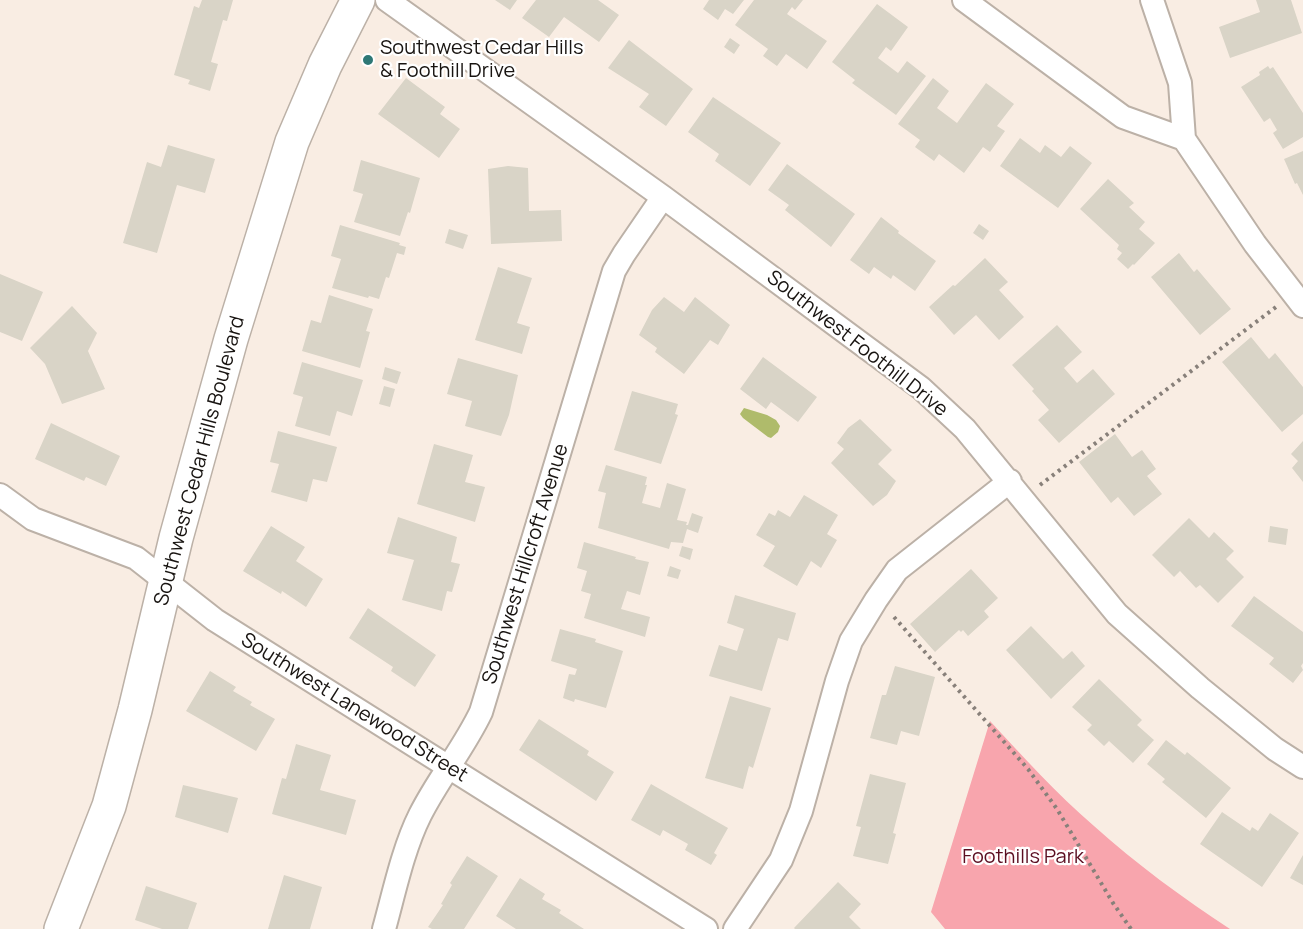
<!DOCTYPE html>
<style>
body{margin:0}
canvas{display:block;background:#f9ede3}
</style>
<canvas width="1303" height="929"></canvas>
<script>
const g = document.querySelector('canvas').getContext('2d');
g.lineJoin = 'round';
function fillPath(path, color) {
  g.fillStyle = color;
  g.fill(path, 'evenodd');
}
function trace(path, color, width, dash) {
  g.strokeStyle = color;
  g.lineWidth = width;
  g.lineCap = dash ? 'butt' : 'round';
  g.setLineDash(dash || []);
  g.stroke(path);
}
function write(font, color, halo, rows, align = 'center') {
  g.font = font + ' Manrope,sans-serif';
  g.lineWidth = 4.5;
  g.setLineDash([]);
  g.textBaseline = 'middle';
  g.strokeStyle = halo;
  g.fillStyle = color;
  for (const [text, x, y, turn = 0] of rows) {
    g.save();
    g.translate(x, y);
    g.rotate((+turn || 0) * Math.PI / 180);
    g.textAlign = isNaN(turn) ? turn : align;
    if (halo) g.strokeText(text, 0, 0);
    g.fillText(text, 0, 0);
    g.restore();
  }
}
fillPath(new Path2D(`
 M990,721C1023,757 1057,794 1094,826C1136,864 1183,898 1230,929H945L931,912Z`), '#f8a5ad');
fillPath(new Path2D(`
 M744,408L767,415L776,420L780,426L778,432L771,438L768,437L743,418L740,414Z`), '#afbb6b');
fillPath(new Path2D(`
 M202,0H233L227,21L223,20L211,62L218,64L210,91L188,84L190,80L174,75L194,6L199,8Z
 M495,0H517L510,10Z
 M536,0H598L619,15L599,42L564,17L549,37L522,18Z
 M709,0H744L733,14L725,9L718,20L703,9Z
 M754,0H803L795,10L792,7L787,14L827,41L807,69L786,54L777,66L763,56L768,49L735,25Z
 M1256,0H1291L1302,33L1230,58L1219,27L1260,12Z
 M877,4L908,27L891,51L886,47L878,58L898,73L907,61L926,76L896,115L852,83L855,80L832,62Z
 M730,38L740,45L734,54L724,47Z
 M629,40L693,89L666,126L639,107L649,94L608,68Z
 M1268,66L1270,69L1273,67L1303,113V137L1283,149L1273,133L1277,130L1270,118L1264,122L1241,87L1260,75L1259,72Z
 M406,78L445,107L440,114L460,129L439,158L378,114Z
 M933,78L949,91L937,108L957,123L986,83L1014,104L997,126L1005,131L990,152L983,147L964,173L939,154L934,161L915,147L920,140L898,124Z
 M713,97L781,143L750,186L715,161L719,154L688,132Z
 M1020,138L1040,153L1045,145L1061,157L1070,146L1092,163L1058,208L1000,166Z
 M168,145L215,159L205,193L177,185L157,253L123,243L147,162L161,167Z
 M1303,151V195L1297,183L1295,184L1284,159Z
 M361,160L420,178L410,213L408,212L400,236L354,222L363,194L353,191Z
 M787,164L855,214L831,247L785,210L789,205L768,190Z
 M508,166L528,168L529,211L561,210L562,241L491,244L488,169Z
 M1108,179L1134,203L1129,207L1145,222L1139,229L1155,243L1134,265L1133,264L1128,269L1117,259L1122,253L1117,249L1119,245L1080,209Z
 M881,217L899,231L898,233L936,261L915,291L893,275L891,279L874,267L869,274L850,260Z
 M979,224L989,231L983,240L973,233Z
 M340,225L400,243L399,245L406,247L404,255L397,253L389,278L386,277L379,299L369,296L368,298L332,288L341,259L331,256Z
 M449,229L468,235L463,249L445,243Z
 M1179,253L1194,272L1197,269L1231,309L1200,335L1151,277Z
 M985,258L1008,282L999,290L1024,317L999,340L976,315L954,335L929,307L953,285L955,286Z
 M498,267L532,278L517,323L530,327L522,354L475,340Z
 M0,274L43,292L22,341L0,332Z
 M329,295L373,309L366,331L370,332L360,368L302,351L311,320L321,323Z
 M664,297L684,312L695,297L730,325L718,345L710,340L684,374L655,352L657,348L639,335L652,310Z
 M72,306L97,333L88,351L105,389L62,404L45,364L30,348Z
 M1057,325L1082,352L1064,368L1077,383L1093,369L1115,394L1059,443L1038,420L1049,410L1032,391L1034,389L1012,365Z
 M1251,337L1269,359L1275,353L1303,387V414L1282,432L1222,362Z
 M763,357L817,397L798,422L771,402L766,409L740,389Z
 M458,358L518,375L509,415L501,436L465,426L472,401L447,394Z
 M302,362L363,380L352,416L337,411L330,436L295,426L303,397L293,394Z
 M385,367L401,372L397,384L382,379Z
 M384,386L395,389L390,407L379,404Z
 M632,391L678,404L675,414L678,415L661,464L614,450Z
 M860,419L892,450L878,464L896,481L887,495L873,506L831,463L844,449L837,443L848,428Z
 M51,423L120,456L106,486L86,477L84,481L35,459Z
 M278,431L337,447L327,482L313,479L307,502L271,492L279,464L270,462Z
 M1115,434L1132,457L1142,450L1156,469L1147,476L1162,494L1134,516L1118,497L1111,503L1079,462Z
 M1303,441V482L1292,468L1298,461L1291,454Z
 M434,444L473,455L465,482L485,487L475,522L417,504Z
 M606,465L647,477L645,485H647L642,503L660,508L667,483L686,489L677,520L687,522L686,525H688L692,513L703,517L698,533L687,529L683,543L671,542L669,549L598,528L606,493L598,491Z
 M804,495L838,515L827,534L837,540L821,568L811,561L797,586L763,566L775,546L756,535L769,513L775,516L778,510L790,517Z
 M398,517L457,537L451,562L460,564L452,592L447,591L442,611L402,600L414,560L387,553Z
 M1189,518L1209,538L1214,532L1234,551L1226,559L1244,577L1218,603L1200,585L1196,588L1180,571L1174,577L1152,555Z
 M271,526L305,547L296,561L323,579L306,607L282,591L281,594L243,571Z
 M1270,526L1288,529L1286,545L1268,542Z
 M584,542L636,557L635,559L649,562L640,595L627,591L621,609L650,617L645,637L584,618L591,594L581,591L587,571L577,568Z
 M682,546L693,549L690,560L679,556Z
 M670,566L681,570L678,579L667,576Z
 M971,569L998,598L984,611L989,617L968,636L963,630L961,632L959,630L935,652L910,624Z
 M735,595L796,613L788,641L778,638L762,691L709,676L719,645L737,651L744,629L727,623Z
 M1254,596L1303,632V663L1301,666L1303,670L1293,683L1269,664L1274,658L1231,626Z
 M368,608L436,655L415,687L391,671L393,667L349,638Z
 M1031,626L1063,659L1072,651L1085,666L1051,699L1006,650Z
 M560,629L596,639L595,642L623,651L606,708L575,699L574,702L563,698L569,674L575,675L577,669L551,661Z
 M895,666L935,677L919,736L901,731L897,745L870,738L882,695H886Z
 M210,671L236,687L233,691L252,702L250,705L275,719L256,751L186,711Z
 M1099,679L1142,720L1137,725L1154,740L1133,763L1109,741L1104,746L1087,730L1092,725L1072,707Z
 M730,696L771,708L753,768L749,766L743,789L705,778Z
 M539,719L589,751L587,755L614,772L596,801L519,750Z
 M1166,740L1185,755L1187,752L1231,788L1206,818L1162,782L1165,779L1147,764Z
 M296,744L331,755L320,790L356,800L346,835L272,814L282,778L286,779Z
 M870,774L906,783L893,833L896,834L888,864L853,856L861,827L856,826Z
 M651,784L728,828L714,853L717,855L711,865L685,850L688,844L663,830L660,836L631,820Z
 M183,785L238,798L228,833L175,817Z
 M1222,812L1250,831L1252,827L1258,831L1270,813L1299,833L1262,887L1200,844Z
 M1303,855V885L1290,878Z
 M467,856L498,876L464,929H432L428,927L443,905L441,904L452,885L450,883Z
 M284,875L322,887L310,929H268Z
 M520,878L545,894L542,899L561,910L559,913L584,929H516L496,916Z
 M838,882L861,904L849,917L861,929H795L794,928Z
 M146,886L197,903L188,929H162L135,920Z`), '#d9d4c7');
const street = new Path2D(`
 M387,0L663,197L921,388L965,429L1117,614L1200,688L1275,749L1303,767
 M964,0L1123,117L1184,139L1255,244L1303,306
 M1152,0L1180,83L1184,139
 M0,495L33,519L136,558L215,620L706,929
 M384,929C394,893 403,849 420,815C438,779 464,748 481,712L614,271L624,254L663,197
 M735,929L781,860L801,811L837,681L851,641L876,600L897,570L1010,481`);
const secondary = new Path2D(`
 M61,929L109,806L135,710L176,538L231,339L292,142L325,65L358,0`);
trace(street, '#bcb1a7', 26);
trace(secondary, '#bcb1a7', 36);
trace(new Path2D(`
 M1040,485L1276,307
 M894,617L1028,769L1057,809L1113,903L1131,929`), '#88807a', 4, [3, 4.5]);
trace(street, '#fff', 22);
trace(secondary, '#fff', 33);
for (const [x, y, r, color] of [
 [368,60,6,"#2e7876"]
]) {
  const dot = new Path2D();
  dot.arc(x, y, r, 0, 2 * Math.PI);
  g.fillStyle = color;
  g.fill(dot);
  trace(dot, '#fff', 2);
}
write('20px', '#181411', '#fff', [
 ["Southwest Cedar Hills",380,48],
 ["& Foothill Drive",380,71]
], 'left');
write('20px', '#181411', '#fff', [
 ["Southwest Foothill Drive",857,344,38],
 ["Southwest Cedar Hills Boulevard",200,461,-75],
 ["Southwest Hillcroft Avenue",526,564,-73],
 ["Southwest Lanewood Street",354,708,32]
]);
write('20px', '#5b0e21', '#fff', [
 ["Foothills Park",1023,857]
]);
</script>
